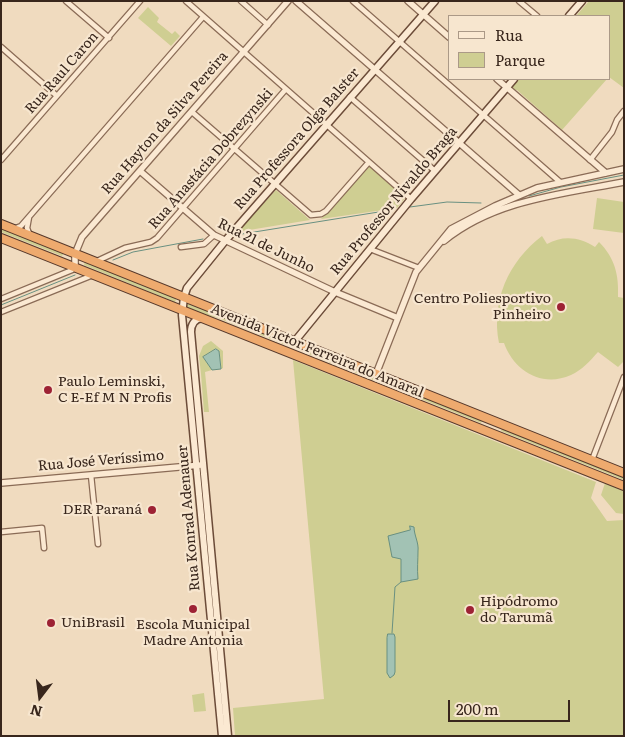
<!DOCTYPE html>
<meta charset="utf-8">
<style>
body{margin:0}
#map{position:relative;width:625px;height:737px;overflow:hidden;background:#f0dbbf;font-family:Literata,serif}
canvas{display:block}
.frame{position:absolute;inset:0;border:2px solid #38261c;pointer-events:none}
.legend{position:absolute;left:448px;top:15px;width:162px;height:65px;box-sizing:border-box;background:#f7e6cf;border:1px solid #ab9987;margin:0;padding:6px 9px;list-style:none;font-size:15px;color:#38261c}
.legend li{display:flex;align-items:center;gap:10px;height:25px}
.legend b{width:25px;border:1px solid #ab9987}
.north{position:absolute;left:15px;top:672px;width:50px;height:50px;-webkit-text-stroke:4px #f7e6cf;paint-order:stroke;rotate:195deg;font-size:14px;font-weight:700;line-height:20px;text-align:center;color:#38261c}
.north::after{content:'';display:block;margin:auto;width:18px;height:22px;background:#38261c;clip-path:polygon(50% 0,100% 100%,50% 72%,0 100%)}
.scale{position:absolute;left:448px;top:700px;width:122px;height:22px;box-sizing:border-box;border:2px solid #38261c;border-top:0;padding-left:6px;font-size:15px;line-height:18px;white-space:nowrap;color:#38261c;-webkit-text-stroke:4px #f7e6cf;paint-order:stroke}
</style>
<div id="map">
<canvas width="625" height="737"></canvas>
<div class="frame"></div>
<ul class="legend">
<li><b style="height:6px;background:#fbe9d2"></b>Rua</li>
<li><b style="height:14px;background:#cfce92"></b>Parque</li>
</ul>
<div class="north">N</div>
<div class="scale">200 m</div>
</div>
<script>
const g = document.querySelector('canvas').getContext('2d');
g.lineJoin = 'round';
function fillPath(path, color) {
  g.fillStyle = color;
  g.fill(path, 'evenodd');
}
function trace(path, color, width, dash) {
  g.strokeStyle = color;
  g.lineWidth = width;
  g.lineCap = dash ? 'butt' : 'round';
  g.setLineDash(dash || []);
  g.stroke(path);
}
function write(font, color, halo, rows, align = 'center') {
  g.font = font + ' Literata,serif';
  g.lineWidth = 4.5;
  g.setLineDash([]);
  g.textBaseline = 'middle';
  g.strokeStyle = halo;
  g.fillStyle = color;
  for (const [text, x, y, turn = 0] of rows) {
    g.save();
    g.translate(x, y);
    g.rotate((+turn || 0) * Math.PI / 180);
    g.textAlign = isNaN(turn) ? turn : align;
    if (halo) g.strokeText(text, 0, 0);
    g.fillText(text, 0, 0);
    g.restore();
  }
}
fillPath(new Path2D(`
 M589,1H624V88L609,77V16H576Z
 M148,7L159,18L157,22L172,34L175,31L180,36L171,46L138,18Z
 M518,79H607L562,130L517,90H513L512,86Z
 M369,165L406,197L397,208L321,219Z
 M276,190L310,220L237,232Z
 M597,198L624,202V233L593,229Z
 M1,228L64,253L62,256L1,232Z
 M542,236L547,244C563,235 580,237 595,247L599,242C615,258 619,275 618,297L624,298V361L618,367L598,352C590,361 582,370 571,375C542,388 514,371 504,343H499C491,301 508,262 542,236Z
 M85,261L177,297L175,302L84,265Z
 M188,302L289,342L286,345L218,318L202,314L186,308Z
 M211,341L223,351V368L221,369L219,351L216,349L203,357L212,370L205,372L209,412H204L201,374L199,356L203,346Z
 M307,349L483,419L481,423L306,353Z
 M293,360L596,482L591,498L607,521L624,520V736H235L233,708L324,699Z
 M502,428L624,475V480L501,431Z
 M605,483L624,491V514L616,513L601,495Z
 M204,693L206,711L194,712L192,695Z`), '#cfce92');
const water = new Path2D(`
 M216,349L219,351L221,369L212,370L203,357Z
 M410,526L414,527C414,535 419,543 418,551C418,560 417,569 418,579L401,582V559L392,557L388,536L410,530Z
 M388,634H394L395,637V672L394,675L390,678L387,673V638Z`);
fillPath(water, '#a2c2b4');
trace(water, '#699081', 1);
trace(new Path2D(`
 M529,196L561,187L624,175
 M410,207L447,202L481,203
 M242,234L391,210
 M113,260L133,252L203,239
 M1,305L75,275
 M392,633L395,587L401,582`), '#699081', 1);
const minor = new Path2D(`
 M66,1L109,38
 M186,1L411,199
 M241,1L268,25
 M353,1L560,182
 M519,1L537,16
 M1,47L57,96
 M350,97L435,171
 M192,112L311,215L321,214L326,211L369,162
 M1,160L140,1
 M590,160L612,132L617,120L624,111
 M29,217L27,228L30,236
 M16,228L21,226L203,17
 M181,247L204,244L214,235
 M370,249L419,268
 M95,262L125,248L151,242L157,238L286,89
 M1,299L72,270L75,267
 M1,312L93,275
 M592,460L624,377
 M91,475L98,544
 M1,532L42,528L44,548`);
const tertiary = new Path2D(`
 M296,1L519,195
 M408,1L449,37
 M497,79L606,173
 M140,171L214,235L335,292L398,318
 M444,241C494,200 562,194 624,182
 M75,267V254L82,237L288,1
 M376,374L416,272L451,229L495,206L537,188L624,169
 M1,483L201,465`);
const secondary = new Path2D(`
 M569,16L582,1
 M202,318C194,319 191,325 191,332L228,736
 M295,341L411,199L514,79
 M222,736L182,315L184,297L187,288L225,241L435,1`);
const trunk = new Path2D(`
 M1,224L624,473
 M1,238L624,486`);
trace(minor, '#8a6b56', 7);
trace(tertiary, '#8a6b56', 8);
trace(secondary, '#6c4c39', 9);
trace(trunk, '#57392b', 10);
trace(minor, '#fbe9d2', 4.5);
trace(tertiary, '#fbe9d2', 5.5);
trace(secondary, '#fbe9d2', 6);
trace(trunk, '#eeaa6e', 8);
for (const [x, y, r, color] of [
 [561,307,5,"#9d2234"],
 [48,390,5,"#9d2234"],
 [152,510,5,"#9d2234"],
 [193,609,5,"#9d2234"],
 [470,610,5,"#9d2234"],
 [51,623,5,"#9d2234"]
]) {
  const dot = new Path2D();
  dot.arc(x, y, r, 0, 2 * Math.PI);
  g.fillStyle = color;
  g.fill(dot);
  trace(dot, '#f7e6cf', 2);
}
write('14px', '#38261c', '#f7e6cf', [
 ["Rua Raul Caron",62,73,-49],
 ["Rua Hayton da Silva Pereira",165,123,-49],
 ["Rua Professora Olga Balster",297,139,-49],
 ["Rua Anastácia Dobrezynski",211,159,-49],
 ["Rua Professor Nivaldo Braga",394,201,-50],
 ["Rua 21 de Junho",266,246,26],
 ["Avenida Victor Ferreira do Amaral",317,351,22],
 ["Rua José Veríssimo",101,461,-5],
 ["Rua Konrad Adenauer",189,518,-95]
]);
write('14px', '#38261c', '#f7e6cf', [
 ["Centro Poliesportivo",551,299,"right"],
 ["Pinheiro",551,315,"right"],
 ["Paulo Leminski,",58,382],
 ["C E-Ef M N Profis",58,398],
 ["DER Paraná",142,510,"right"],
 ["Hipódromo",480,602],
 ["do Tarumã",480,618],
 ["UniBrasil",61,623],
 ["Escola Municipal",193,625,"center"],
 ["Madre Antonia",193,641,"center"]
], 'left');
</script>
